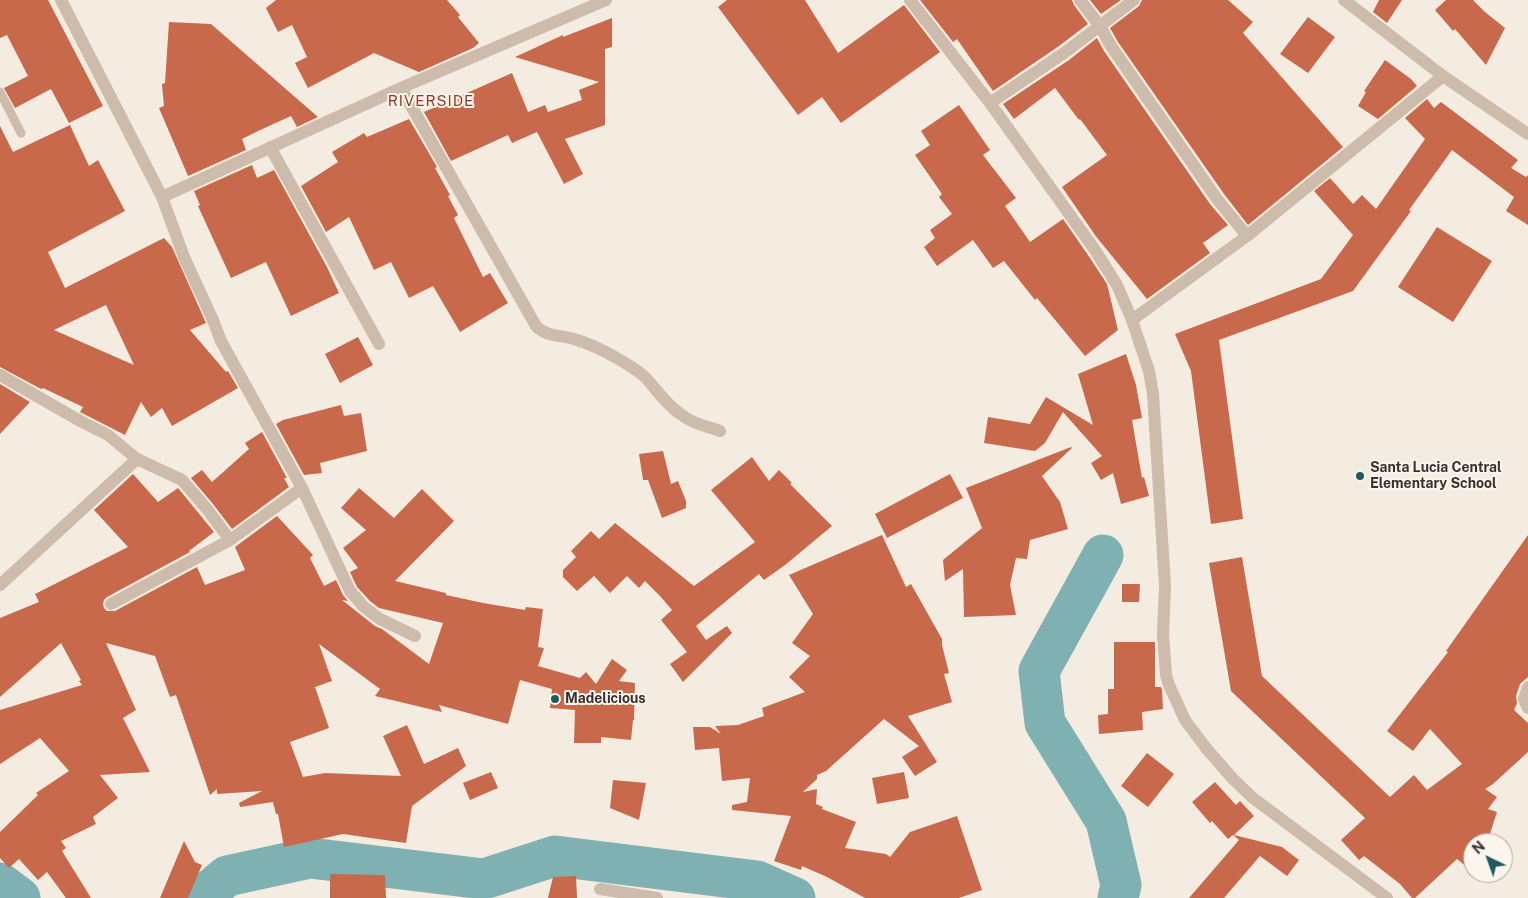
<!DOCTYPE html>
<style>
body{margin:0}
#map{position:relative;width:1528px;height:898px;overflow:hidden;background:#f4ebe1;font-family:"Public Sans",sans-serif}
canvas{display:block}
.north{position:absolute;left:1463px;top:833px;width:50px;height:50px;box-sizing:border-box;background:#fbf5ee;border:1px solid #aea6a0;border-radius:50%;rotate:318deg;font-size:14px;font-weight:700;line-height:20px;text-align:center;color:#3b302b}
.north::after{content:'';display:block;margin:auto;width:18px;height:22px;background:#1f5a5e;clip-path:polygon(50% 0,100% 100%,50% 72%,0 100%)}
</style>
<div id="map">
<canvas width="1528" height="898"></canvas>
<div class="north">N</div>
</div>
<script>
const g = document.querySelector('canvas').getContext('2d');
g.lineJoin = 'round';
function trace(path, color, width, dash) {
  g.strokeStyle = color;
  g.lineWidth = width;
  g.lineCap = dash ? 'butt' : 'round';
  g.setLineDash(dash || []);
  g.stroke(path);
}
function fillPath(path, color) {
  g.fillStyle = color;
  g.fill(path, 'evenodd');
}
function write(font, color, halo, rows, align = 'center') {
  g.font = font + ' "Public Sans",sans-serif';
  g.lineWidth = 4;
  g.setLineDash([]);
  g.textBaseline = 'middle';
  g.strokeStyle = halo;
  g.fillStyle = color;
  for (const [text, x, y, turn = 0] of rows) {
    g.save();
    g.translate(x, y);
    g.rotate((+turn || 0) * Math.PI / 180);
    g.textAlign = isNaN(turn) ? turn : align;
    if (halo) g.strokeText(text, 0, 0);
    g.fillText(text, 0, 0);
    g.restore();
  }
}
trace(new Path2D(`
 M1103,555L1039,671L1045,723L1106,821L1121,885L1118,898
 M0,883L20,898
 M208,898L209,891L227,876L310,858L484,879L555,856L757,881L795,898`), '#7fb0b2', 41);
fillPath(new Path2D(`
 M0,0H48L103,106L69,123L51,89L15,108L4,88L28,76L7,35L0,38Z
 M276,0H447L460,15L458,17L479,43L473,48L419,72L374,53L308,88L295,63L307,57L292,25L278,32L266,8Z
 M727,0H805L838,53L904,5L940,52L841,123L822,97L798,115L718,7Z
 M920,0H1072L1074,5L1088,24L1059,46L993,91L957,39L953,42Z
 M1090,0H1121L1101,14Z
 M1142,0H1228L1253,22L1243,33L1343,147L1248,225L1224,194L1118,42L1110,28L1139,6Z
 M1379,0H1402L1387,23L1373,12Z
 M1446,0H1473L1485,12L1505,28L1486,65L1455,29L1453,31L1435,10Z
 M1308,17L1335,37L1308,73L1280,54Z
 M612,18V47L605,49V125L565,139L583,174L564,184L537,132L512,143L508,135L451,161L424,112L512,73L528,112L545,105L548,112L582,100L579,90L599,82L515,57L563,35V37Z
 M169,22L211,24L318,117L297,127L291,116L258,131L242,139L246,150L188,176L159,108L164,106L162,84L165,83Z
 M1097,38L1104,51L1210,204L1228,225L1203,243L1210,253L1147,299L1094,234L1095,235L1062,187L1107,155L1080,119L1079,120L1055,88L1014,119L1003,104L1069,60Z
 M1385,60L1411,79L1417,86L1378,119L1358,106L1366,92L1364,91Z
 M1427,99L1434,108L1441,102L1518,160L1511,168L1526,177L1528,175V225L1506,211L1514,197L1452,150L1409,210L1411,211L1353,291L1219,340L1243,519L1211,524L1191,371L1175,334L1321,279L1353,235L1314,191L1330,178L1353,204L1362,195L1376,209L1425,139L1405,118Z
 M959,105L990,150L983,155L1016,198L1005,206L1030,242L1063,219L1088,255L1107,284L1118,330L1085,356L1037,298L1035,300L1004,261L993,268L973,240L937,266L924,247L935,238L930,230L952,214L939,197L942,194L915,155L930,145L921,131Z
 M409,119L437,167L435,168L450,195L448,196L458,215L454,218L483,277L490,273L508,303L460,332L433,286L409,298L391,262L374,270L349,217L326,232L301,186L338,162L332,152L364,133L367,137Z
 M70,125L89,166L98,160L125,211L48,252L65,288L164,238L172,247L206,323L190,330L226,372L228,371L238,388L172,426L162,408L151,417L141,402L125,435L80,412L83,407L43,388L41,389L0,367V126L13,152ZM106,305L134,365L54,330Z
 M252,165L257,178L274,170L327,267L339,293L291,316L266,262L231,278L198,206L200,205L194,191Z
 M1437,227L1492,261L1453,322L1398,287Z
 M358,337L373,365L340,383L325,354Z
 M1126,354L1136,385L1142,418L1132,420L1142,478L1144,477L1149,496L1121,504L1113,473L1101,480L1091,463L1102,456L1063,412L1045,443L1035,451L984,443L988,417L1030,424L1046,397L1093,425L1078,374Z
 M0,384L30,402L0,434Z
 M341,405L344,416L361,413L367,451L320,463L322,473L304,475L276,424L283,420Z
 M262,432L287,478H284L289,487L232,529L213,504L191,478L202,470L212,482L249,449L245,443Z
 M1071,447L1072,448L1042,476L1060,502L1068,529L1030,540L1027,559L1016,558L1010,585L1016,615L964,617L963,569L945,581L943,560L982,528L966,488Z
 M663,451L671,484L678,481L686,501V508L662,518L648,480H643L639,454Z
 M752,457L769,481L779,470L792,483L790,484L832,526L785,565L764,580L759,574L696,626L706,640L727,626L732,633L683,682L670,664L687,652L661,620L672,610L660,596L645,581L639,588L627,576L610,593L594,576L577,591L563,577V570L576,557L571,551L591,531L599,539L615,523L694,586L755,542L711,490Z
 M133,474L158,502L178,488L214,532L189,551L190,552L107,597L104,600L103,604L104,608L107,611H115L197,567L205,585L245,570L235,547L277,516L313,555L310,558L324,586L336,580L343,595L348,601L342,600L375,626L382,629L429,664L443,623L379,608L370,601L357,587L350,572L358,568L343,548L366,530L341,508L359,488L394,518L422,489L454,521L395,581L446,593V595L483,603L525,610L526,607L543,609L538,647L544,648L538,666L580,678L586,672L596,684L612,659L627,670L619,681L635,683L634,720H633L631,740L601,737V743H574L575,710L550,708L552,689L520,680L508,724L439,705L442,712L375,696L380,689L319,644L332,681L315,687L329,728L290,742L303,777L325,773L401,776L383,736L407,725L424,764L458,748L466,766L412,806L406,843L343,834L284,847L278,814H276L273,802L240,807L239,803L262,791L217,794V789L210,795L176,695L170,697L155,656L106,643L136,710L123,718L150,772L100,775L118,798L93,817L96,824L61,841L66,848L62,851L91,898H66L47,872L38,880L19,859L9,868L0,858V832L38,795L36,793L69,771L40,738L0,764V710L82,685L79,681L81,680L61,643L0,697V618L39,602L35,594L128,547L94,510Z
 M950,474L963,498L887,538L875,514Z
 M882,535L906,587L911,584L942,639V645L949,673L944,674L952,702L908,716L937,762L915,776L902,757L919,746L884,719L826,771L817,775V779L803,792L817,789L816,804L823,807L822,809L856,822L845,848L886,854L890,857L910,832L957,816L982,890L959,898H865L827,877L802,866L801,870L774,861L791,816L732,810V805L747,802L750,778L722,781L719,748L695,750L693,727H710L721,734L715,726L738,725L764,716L762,708L805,692L789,677L810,656L792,643L813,614L789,575Z
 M1528,535V677L1520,684L1516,696L1517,703L1514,710L1528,723V752L1493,784L1485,789L1497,797L1488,809L1497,812L1487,843H1473V872L1457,859L1415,898H1412L1400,884L1364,856L1359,860L1341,840L1365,818L1231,691L1209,563L1242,557L1262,676L1390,797L1414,775L1427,790L1462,764L1430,729L1413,751L1387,731L1448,652L1446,651Z
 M1122,584H1140L1139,602H1122Z
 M1114,642H1155V687H1161L1162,690L1163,709L1142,712L1143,730L1099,734L1098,715L1108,714V689H1114Z
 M1147,753L1174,774L1148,807L1121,786Z
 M491,772L498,788L470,800L463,783Z
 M904,772L909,798L877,804L872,778Z
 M613,780L646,783L639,820L610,808Z
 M1215,782L1236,805L1240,801L1254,816L1234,835L1282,847L1299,860L1287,876L1260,856L1224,898H1189L1239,840L1233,835L1228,839L1212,821L1210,823L1192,802Z
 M184,841L195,862L202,865L188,898H160Z
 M330,874L385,875L386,898H330Z
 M576,876L577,898H548L553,877Z`), '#c8694b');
trace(new Path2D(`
 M0,92L21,133`), '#cdbbac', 9);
trace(new Path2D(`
 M61,0L162,197L184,257L213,320L221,341L302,488L350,591L364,607L380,619L415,636
 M910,0L990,103L1095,250L1117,285L1132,320L1149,371L1153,394L1165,585L1163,634L1166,675L1169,685L1185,720L1206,748L1233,779L1253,798L1387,898
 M1080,0L1100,26L1111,46L1217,199L1247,236
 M1344,0L1443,76L1528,134
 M401,88L536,326C546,337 561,335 574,339C587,343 601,349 613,356C624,362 635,368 645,377C656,389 665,403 679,413C691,423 706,426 720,431
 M990,103L1064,53L1134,0
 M270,147L379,344
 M162,197L401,88L606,0
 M1132,320L1247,236L1443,76
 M0,375L82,422L108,435L137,459L182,480L207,509L230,540
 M0,585L137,459
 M111,604L230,540L302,488
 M1528,687L1524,699L1528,708
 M600,889L657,898`), '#cdbbac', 12);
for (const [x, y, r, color] of [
 [1360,476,5,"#1f5a5e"],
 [555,699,5,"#1f5a5e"]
]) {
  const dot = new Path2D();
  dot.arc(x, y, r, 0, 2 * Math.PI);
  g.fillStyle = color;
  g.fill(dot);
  trace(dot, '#fbf5ee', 2);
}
write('bold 14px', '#3b302b', '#fbf5ee', [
 ["Santa Lucia Central",1370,468],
 ["Elementary School",1370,484],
 ["Madelicious",565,699]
], 'left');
g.letterSpacing = '1px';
write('15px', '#8c3b22', '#fbf5ee', [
 ["RIVERSIDE",431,101]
]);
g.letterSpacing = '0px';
</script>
